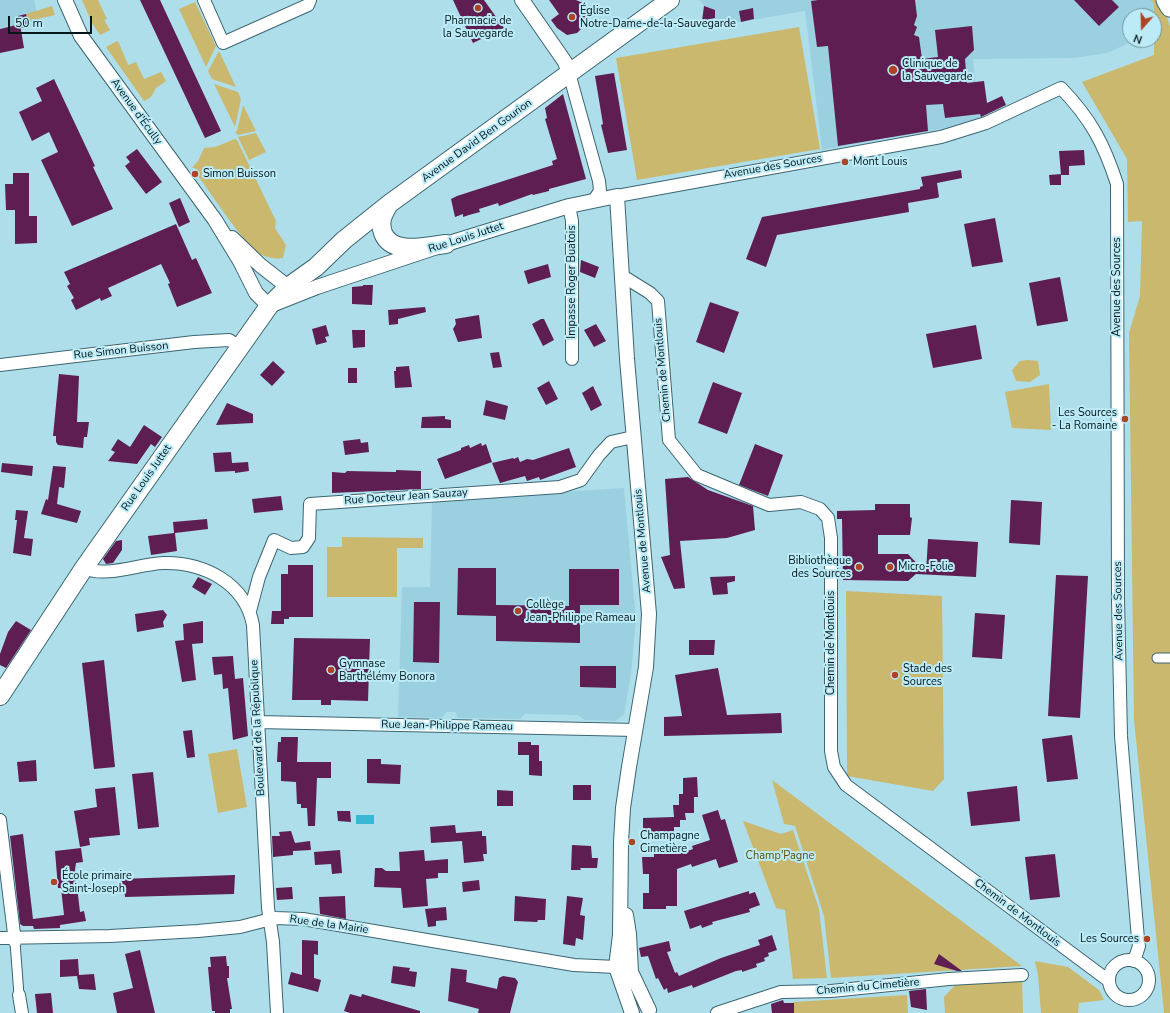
<!DOCTYPE html>
<meta charset="utf-8">
<style>
body{margin:0}
#map{position:relative;width:1170px;height:1013px;overflow:hidden;background:#afdeeb;font-family:"Nunito Sans",sans-serif}
canvas{display:block}
.north{position:absolute;left:1122px;top:8px;width:40px;height:40px;box-sizing:border-box;background:#bcebf8;border:1px solid #72969f;border-radius:50%;rotate:200deg;font-size:11px;font-weight:700;line-height:16px;text-align:center;color:#04161a}
.north::after{content:'';display:block;margin:auto;width:14px;height:18px;background:#ac4425;clip-path:polygon(50% 0,100% 100%,50% 72%,0 100%)}
.scale{position:absolute;left:8px;top:16px;width:84px;height:18px;box-sizing:border-box;border:2px solid #04161a;border-top:0;padding-left:5px;font-size:12px;line-height:14px;white-space:nowrap;color:#04161a;-webkit-text-stroke:3px #bcebf8;paint-order:stroke}
</style>
<div id="map">
<canvas width="1170" height="1013"></canvas>
<div class="north">N</div>
<div class="scale">50 m</div>
</div>
<script>
const g = document.querySelector('canvas').getContext('2d');
g.lineJoin = 'round';
function fillPath(path, color) {
  g.fillStyle = color;
  g.fill(path, 'evenodd');
}
function trace(path, color, width, dash) {
  g.strokeStyle = color;
  g.lineWidth = width;
  g.lineCap = dash ? 'butt' : 'round';
  g.setLineDash(dash || []);
  g.stroke(path);
}
function write(font, color, halo, rows, align = 'center') {
  g.font = font + ' "Nunito Sans",sans-serif';
  g.lineWidth = 4;
  g.setLineDash([]);
  g.textBaseline = 'middle';
  g.strokeStyle = halo;
  g.fillStyle = color;
  for (const [text, x, y, turn = 0] of rows) {
    g.save();
    g.translate(x, y);
    g.rotate((+turn || 0) * Math.PI / 180);
    g.textAlign = isNaN(turn) ? turn : align;
    if (halo) g.strokeText(text, 0, 0);
    g.fillText(text, 0, 0);
    g.restore();
  }
}
fillPath(new Path2D(`
 M0,0H34L39,20L0,28Z
 M699,0H1152L1154,3L1153,16H1130V40H1136L1107,53L1074,58L973,59L978,107L982,117L946,128L822,150L805,11L721,25L715,18L703,21L704,6Z
 M624,488L636,620L631,674L624,715L615,721L585,720L578,715L525,714L520,719L458,718L455,712H447L441,718L398,717L402,587H430L432,500Z`), '#9ad0e0');
fillPath(new Path2D(`
 M82,0H98L107,19L104,20L110,30L100,35L92,23Z
 M1151,0H1159L1164,7L1170,27V1013H1164L1134,720L1129,333L1140,296L1142,221L1128,222L1127,159L1082,82L1154,55V3Z
 M195,2L216,46L206,67L179,9Z
 M52,6L55,15L28,21L26,14Z
 M799,27L820,149L637,180L616,58Z
 M117,41L119,43L128,65L136,62L144,79L161,72L166,81L156,88L151,97L144,101L106,47Z
 M219,51L236,87L212,79L208,71Z
 M214,84L238,92L241,99L235,127Z
 M243,105L256,131L238,135L235,132L237,131Z
 M256,133L266,152L249,160L238,137Z
 M235,139L237,140L276,221L275,228L286,245L283,258C277,259 268,258 262,255C246,248 211,193 198,176L200,175L195,168H192L198,161L204,148L215,147Z
 M1027,360L1038,361L1040,375L1030,382L1016,381L1012,370L1020,361Z
 M1049,384L1051,430L1012,428L1005,392Z
 M342,537L423,538V548H397V597H327V547H342Z
 M846,591L942,596L944,779L933,791L847,776Z
 M237,749L247,807L218,813L208,754Z
 M772,780L1022,966L831,978L824,916L795,826L784,824Z
 M743,821L781,834L793,830L819,909L827,978L793,979L785,910L776,908Z
 M1035,961L1068,967L1099,990L1104,1000L1079,1003L1078,1013H1041L1038,975Z
 M1022,979L1023,1013H945L944,997L957,983Z
 M907,995L908,1013H794L793,1002Z`), '#c9b86e');
fillPath(new Path2D(`
 M356,815H374V824H356Z`), '#39b7d5');
fillPath(new Path2D(`
 M140,0H160L221,131L205,138Z
 M453,0H484L504,28L473,43Z
 M549,0H576L585,4L582,12L589,15L586,24L577,33L567,35L557,28L551,20L559,14Z
 M818,0H915L917,16L914,25L917,27L914,35L919,37L922,59L938,57L935,30L972,26L974,50L965,59L967,83L984,81L987,103L1002,96L1006,105L981,117L980,114L945,118L943,104L926,105L928,131L838,146L828,46L817,47L811,1Z
 M1074,0H1112L1119,7L1099,26Z
 M704,6L715,10V18L702,21Z
 M753,8L754,19L741,22L739,11Z
 M26,14L29,26L21,28L18,16Z
 M20,24L24,48L0,53V29Z
 M614,73L627,150L608,153L601,125L603,124L595,76Z
 M54,79L95,166L93,167L113,209L72,226L41,160L58,152L49,132L32,141L19,112L42,101L36,88Z
 M563,94L586,179L549,189V191L533,195L532,194L499,206L498,203L479,209L480,212L469,215L463,217V214L455,217L451,199L457,196L553,165L552,161L557,159L545,119L547,118L545,108Z
 M137,149L162,182L146,194L125,166L130,162L126,157Z
 M1084,150L1085,165L1069,166V175H1061L1059,151Z
 M961,170L962,178L937,183L939,197L937,198L908,203L909,212L777,235L766,267L746,259L762,217L920,189V187L923,186L921,177Z
 M13,173H29V216H37V243L15,244V210H6L5,184H13Z
 M1061,174V185H1050L1049,175Z
 M180,198L190,222L179,227L169,203Z
 M995,218L1003,262L972,267L964,224Z
 M176,224L192,260L196,258L212,293L177,307L168,284L170,283L161,264L108,288L112,296L101,301L100,298L76,310L71,300L74,298L67,286L70,284L64,272Z
 M581,260L599,267L595,278L580,272Z
 M548,264L551,277L528,284L524,271Z
 M1060,277L1068,321L1037,326L1029,283Z
 M363,285H373L372,305L352,304V287L363,286Z
 M710,302L739,312L724,353L696,342Z
 M425,307L426,312L398,319V324L389,325L388,310Z
 M479,315L482,338L458,342L453,329L456,324L455,319Z
 M541,319H544L554,340L543,346L532,324Z
 M596,324L606,341L594,347L584,330Z
 M326,325L329,336L325,337L327,342L316,345L312,329Z
 M976,325L982,359L933,368L926,334Z
 M352,330H365V347L353,348Z
 M499,352L502,367L493,368L490,353Z
 M273,361L285,372L272,386L260,375Z
 M409,366L412,387L395,388L394,371H396V367Z
 M348,368H357V383H348Z
 M59,374L79,376L77,422H89L87,437H84L83,448L58,445L56,442V436H53Z
 M549,381L558,399L546,405L537,388Z
 M713,382L742,393L727,434L698,423Z
 M593,386L602,405L591,411L582,393Z
 M486,400L508,406L505,420L483,415Z
 M227,403L253,414V423L216,425Z
 M445,416V419L451,420V428H421L422,417Z
 M144,425L162,437L155,447L151,444L137,464L108,461L115,452L111,450L118,439L130,447Z
 M360,439L361,443L368,442L369,452L345,455L343,441Z
 M481,443L482,446L486,444L492,462L445,479L437,459L461,450V448L469,445L470,448Z
 M755,444L783,455L768,496L739,485Z
 M569,448L576,467L540,480L539,477L527,481L525,476L500,483L492,463L513,458L514,459L518,457L520,462L527,459L533,460Z
 M231,452L232,463L248,462L249,471L235,473V471L215,472L213,453Z
 M2,463L33,466L32,476L1,472Z
 M53,466L66,467L64,488L59,487L57,504L81,511L77,523L41,514L46,499L48,500Z
 M396,470L421,471V489L332,493V472L345,473L347,471L396,472Z
 M688,477L708,490L753,506L755,530L727,538L680,541L685,588L674,589L661,557L670,555L665,479Z
 M281,496L283,510L254,513L252,499Z
 M1011,500L1042,502L1040,545L1009,543Z
 M875,504H910V517L912,518L910,535H878V554H908L926,573L928,539L978,542L976,577L916,574L908,581L843,580L842,519H837V511L875,510Z
 M16,510L28,511L24,538L33,539L31,556L13,553L17,520H15Z
 M207,519L208,529L175,533L177,551L151,555L148,536L174,533L173,522Z
 M122,540V550L113,563L106,564L103,559L116,541Z
 M288,565H313V617H289V619H284V624H271L272,611H281V574H288Z
 M458,568H496V605L569,606V569H619V605H580V643L496,641V616L457,615Z
 M1056,575L1088,576L1080,718L1048,716Z
 M735,576V581L727,583L728,594L713,595L710,577Z
 M198,577L212,584L205,595L192,587Z
 M414,602H440L439,663L413,662Z
 M163,610L167,615L163,622L164,627L137,632L135,614Z
 M975,613L1005,615L1002,659L972,657Z
 M16,621L31,630L6,668L0,665V654L8,632Z
 M203,621V643L192,644L196,680L182,682L175,641L184,640L183,624Z
 M294,638L370,639L368,701L331,700V705H321V700H292Z
 M689,640H715L714,655H689Z
 M233,656L235,679L243,678L248,736L233,740L228,688L223,689L222,674L214,675L212,657Z
 M104,660L115,767L94,769L82,663Z
 M580,666H616V688L580,687Z
 M718,668L727,715L781,713L782,733L664,736V717L682,716L675,675Z
 M192,730L195,757L187,758L183,731Z
 M1072,735L1078,779L1047,782L1042,739Z
 M281,737H298L297,762H331V778H317L315,826H308L307,808H301V804H297L296,782L281,781V762H277L278,742H281Z
 M518,742H531V745H539V761H542V776L529,775V755H518Z
 M367,759H381V764L401,765L400,784L367,783Z
 M36,760L37,781L19,782L17,762Z
 M153,772L159,827L138,829L132,774Z
 M697,777L698,797H694V813H685L686,820H680V827H674V832L643,833V818L674,817L673,805H679V794H683V778Z
 M573,785H591V800H573Z
 M1017,786L1020,821L971,826L967,792Z
 M115,787L120,835L89,838L90,845L80,847L74,811L97,807L95,789Z
 M497,790L513,791V806H497Z
 M718,810L721,820L725,819L738,862L719,868L716,859L692,867L691,864L677,869V906H666V909H643V893H649V874H643L642,857H654V854H679L693,849L692,846L710,840L702,815Z
 M337,811H350L351,822L338,821Z
 M455,825L456,833L482,831V836H486L487,854H483L484,861L464,863L462,841L431,843L430,827Z
 M291,831L295,843L310,841L311,850L293,851V855L273,857L272,836H280L279,832Z
 M23,834L33,919L64,915L61,888H58L55,851L81,848L83,862L76,863L75,870L80,912L84,911L86,921L60,925V928L34,929L33,926H23L20,924L10,836Z
 M572,845L591,846L592,858H598L597,868H580L581,870H571Z
 M340,850L342,873L332,874L331,864L315,865L314,852Z
 M424,850L425,861L448,859V873H438V878L426,879L428,906L403,908L401,888L374,887L375,868H382L386,871H400L399,852Z
 M1055,854L1060,897L1030,900L1025,857Z
 M235,875L234,894L125,897L124,886L119,879Z
 M479,880L480,890L463,892L462,882Z
 M292,887L293,899L277,900L276,888Z
 M749,891V894L755,892L760,905L749,909L750,912L712,922L713,924L702,928L701,925L690,929L684,911Z
 M345,896L346,919L320,914L319,897Z
 M515,896L546,899L545,920H538L537,922L514,921Z
 M567,896L583,898L580,915L585,916L583,940L576,938L575,946L563,944Z
 M446,907L447,920L436,921V926L428,927L425,909Z
 M772,935L777,950L768,953L769,956L764,958L765,961L756,964L757,967L742,972V970L736,971L693,988L692,985L668,993L667,988L664,990L658,978L656,979L648,956L641,957L639,948L669,941L671,951L667,952L675,973L677,972L679,976L721,958L760,945L758,940Z
 M302,940L318,941V955L314,954V978L321,980L318,992L288,984L291,972L302,975Z
 M140,950L155,1013H117L113,993L133,988L125,954Z
 M939,954L962,971H957L934,964Z
 M226,956L227,966H229V978H227L232,1009H230V1013H215V1011H212L208,967H211L210,957Z
 M78,959L79,975L94,974L96,990L79,989L77,976L60,977V960Z
 M393,966L410,968L409,971L417,972L415,987L391,983Z
 M451,968L467,970L466,982L497,989L499,978L503,976L515,978L518,982L510,1013H478L479,1009L448,1001Z
 M926,989L927,1010L911,1007L909,991Z
 M51,993L53,1013H37L35,994Z
 M350,994L361,997L362,994L420,1011V1013H350L344,1011Z
 M783,1000L784,1003H794V1013H772L771,1004Z`), '#5f1e51');
const pedestrian = new Path2D(`
 M1157,658H1170
 M15,942L19,995`);
const minor = new Path2D(`
 M204,0L223,43L308,5L310,0
 M569,73L599,181L600,191L594,200
 M617,196L941,137L986,123L1061,88C1091,119 1104,144 1117,184L1118,599L1121,736L1138,939L1139,946L1134,961
 M569,206L572,221V359
 M621,275L650,293L658,301L669,440L697,475L769,505L801,502L820,509L828,518L831,538V751L834,767L846,785L1109,981
 M0,365L194,342L229,340L240,347
 M84,568C105,578 139,564 163,563C204,562 245,583 253,625L268,908L273,942L277,1013
 M250,611L259,577L274,540L291,548L303,547L309,538L310,504L560,487L581,480L599,455L611,442L633,437
 M258,722L636,730
 M0,820L15,942
 M0,938L110,936L198,931L240,927L275,918L303,919L574,965L616,967L624,970
 M1109 980a20 20 0 1 1 40 0a20 20 0 1 1-40 0Z
 M19,995L22,1013
 M717,1013L781,992L831,991L949,979L1022,975`);
const tertiary = new Path2D(`
 M65,0L81,36L215,220L240,261L256,293L269,306L317,287L446,244L569,206L617,196L627,359L649,614L646,667L629,767L623,808L621,842L620,935L616,967L632,1013
 M522,0L565,62L569,73
 M232,238L260,265L288,287H297
 M626,915L629,934L631,972L649,1010`);
const primary = new Path2D(`
 M389,204C383,214 379,221 383,233C392,256 427,246 446,244
 M0,696L84,568L269,306L288,287L316,267L344,240L389,204L670,0`);
const trunk = new Path2D(`
 M1166,0L1170,7`);
trace(pedestrian, '#3b6672', 11);
trace(minor, '#3b6672', 14);
trace(tertiary, '#3b6672', 16);
trace(primary, '#3b6672', 20);
trace(trunk, '#3b6672', 21);
trace(pedestrian, '#fff', 9);
trace(minor, '#fff', 12);
trace(tertiary, '#fff', 14);
trace(primary, '#fff', 18);
trace(trunk, '#fff', 19);
for (const [x, y, r, color] of [
 [478,8,4,"#ac4425"],
 [572,17,4,"#ac4425"],
 [893,70,5,"#ac4425"],
 [845,162,4,"#ac4425"],
 [195,174,4,"#ac4425"],
 [1125,419,4,"#ac4425"],
 [859,567,4,"#ac4425"],
 [890,567,4,"#ac4425"],
 [518,611,4,"#ac4425"],
 [331,670,4,"#ac4425"],
 [895,675,4,"#ac4425"],
 [632,842,4,"#ac4425"],
 [54,882,4,"#ac4425"],
 [1147,939,4,"#ac4425"]
]) {
  const dot = new Path2D();
  dot.arc(x, y, r, 0, 2 * Math.PI);
  g.fillStyle = color;
  g.fill(dot);
  trace(dot, '#bcebf8', 1.5);
}
write('11px', '#04161a', '#bcebf8', [
 ["Église",580,11],
 ["Notre-Dame-de-la-Sauvegarde",580,24],
 ["Pharmacie de",478,21,"center"],
 ["la Sauvegarde",478,34,"center"],
 ["Clinique de",902,64],
 ["la Sauvegarde",902,77],
 ["Mont Louis",853,162],
 ["Simon Buisson",203,174],
 ["Les Sources",1117,413,"right"],
 ["- La Romaine",1117,426,"right"],
 ["Bibliothèque",851,561,"right"],
 ["des Sources",851,574,"right"],
 ["Micro-Folie",898,567],
 ["Collège",526,605],
 ["Jean-Philippe Rameau",526,618],
 ["Gymnase",339,664],
 ["Barthélémy Bonora",339,677],
 ["Stade des",903,669],
 ["Sources",903,682],
 ["Champagne",640,836],
 ["Cimetière",640,849],
 ["École primaire",62,876],
 ["Saint-Joseph",62,889],
 ["Les Sources",1139,939,"right"]
], 'left');
write('11px', '#04161a', '#bcebf8', [
 ["Avenue d'Écully",136,112,54],
 ["Avenue David Ben Gourion",477,141,-36],
 ["Avenue des Sources",773,167,-10],
 ["Rue Louis Juttet",466,238,-18],
 ["Impasse Roger Buatois",572,282,-90],
 ["Avenue des Sources",1117,287,-90],
 ["Rue Simon Buisson",121,351,-6],
 ["Chemin de Montlouis",663,370,-95],
 ["Rue Louis Juttet",147,478,-55],
 ["Rue Docteur Jean Sauzay",406,497,-4],
 ["Avenue de Montlouis",643,541,-95],
 ["Avenue des Sources",1119,611,-91],
 ["Chemin de Montlouis",831,643,-90],
 ["Rue Jean-Philippe Rameau",447,726,1],
 ["Boulevard de la République",258,728,-93],
 ["Chemin de Montlouis",1017,913,37],
 ["Rue de la Mairie",329,925,8],
 ["Chemin du Cimetière",868,987,-5]
]);
write('11px', '#5e4f04', '#bcebf8', [
 ["Champ'Pagne",780,856]
]);
</script>
